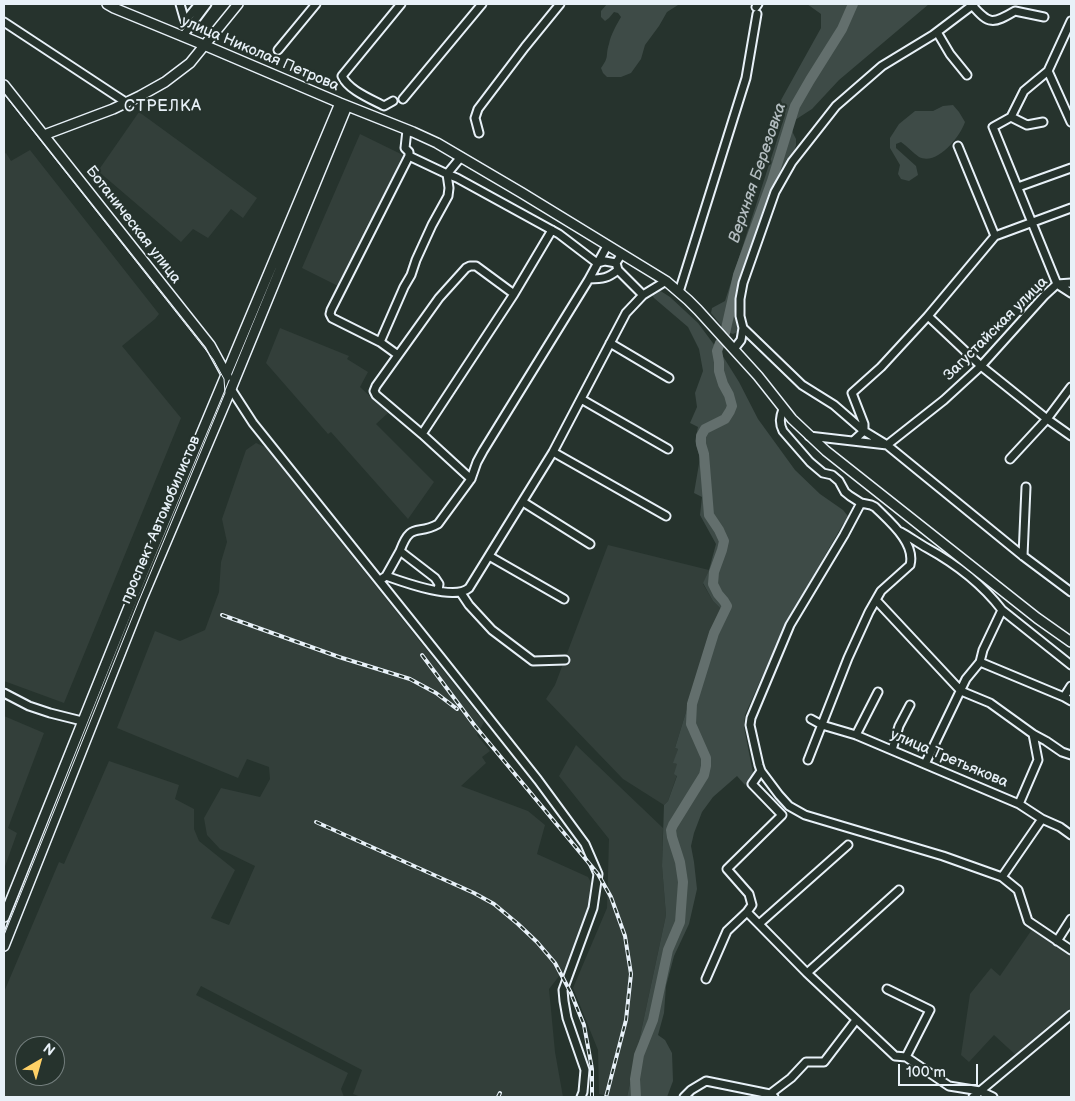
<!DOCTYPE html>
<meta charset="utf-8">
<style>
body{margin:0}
#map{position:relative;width:1075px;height:1101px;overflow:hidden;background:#26332d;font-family:"Balsamiq Sans",sans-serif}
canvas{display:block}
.frame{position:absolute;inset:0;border:5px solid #e8f1f8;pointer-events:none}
.north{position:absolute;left:15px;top:1036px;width:50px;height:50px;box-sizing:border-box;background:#26332d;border:1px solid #747f7e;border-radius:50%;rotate:38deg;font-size:14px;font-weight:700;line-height:20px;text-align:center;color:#e8f1f8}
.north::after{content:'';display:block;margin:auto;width:18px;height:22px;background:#ffd166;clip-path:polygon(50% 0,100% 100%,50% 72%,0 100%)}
.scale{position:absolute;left:898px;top:1064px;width:80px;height:22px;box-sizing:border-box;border:2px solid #e8f1f8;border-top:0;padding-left:6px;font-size:15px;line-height:18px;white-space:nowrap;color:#e8f1f8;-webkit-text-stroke:4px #26332d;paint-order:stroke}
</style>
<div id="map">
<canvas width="1075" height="1101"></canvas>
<div class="frame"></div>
<div class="north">N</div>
<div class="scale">100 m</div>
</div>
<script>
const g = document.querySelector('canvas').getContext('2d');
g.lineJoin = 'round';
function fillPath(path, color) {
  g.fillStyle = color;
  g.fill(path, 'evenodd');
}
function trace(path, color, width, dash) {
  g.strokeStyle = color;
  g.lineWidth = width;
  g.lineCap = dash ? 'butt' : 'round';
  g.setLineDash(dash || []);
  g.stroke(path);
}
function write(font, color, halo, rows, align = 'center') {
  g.font = font + ' "Balsamiq Sans",sans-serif';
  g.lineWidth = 4.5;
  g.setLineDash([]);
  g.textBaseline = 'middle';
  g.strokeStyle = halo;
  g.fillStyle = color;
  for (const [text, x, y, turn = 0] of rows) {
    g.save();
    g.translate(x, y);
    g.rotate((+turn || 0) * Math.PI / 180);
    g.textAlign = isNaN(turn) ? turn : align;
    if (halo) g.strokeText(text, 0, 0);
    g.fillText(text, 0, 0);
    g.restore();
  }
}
fillPath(new Path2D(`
 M139,112L257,198L243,218L231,209L208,238L193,229L181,242L98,171Z
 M360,134L403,155L340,287L302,268Z
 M30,150L159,314L155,319L122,346L181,418L64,703L4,681V154L6,153L11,161Z
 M280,328L349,356L347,359L368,372L360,387L388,413L376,424L434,482L408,519L331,432L328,434L266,363Z
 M256,443L265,447L484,722L477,735L490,751L482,757L486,763L461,786L528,811L545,825L537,854L588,877L594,888L571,961L549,989L555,1052L563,1097H361L353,1094L362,1070L201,986L196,995L348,1073L341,1089L344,1097H4V992L59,862L64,864L109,761L179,785L175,799L194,809V829L199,841L235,870L211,918L229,925L255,866L220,849L207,835L204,818L221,788L260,797L270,779L269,767L247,759L238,778L117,728L155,631L180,641L205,630L219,592L221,562L227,542L222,519L246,450ZM25,1046H55V1076H25Z
 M608,545L709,570L703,584L713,601L721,609L703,656L675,748L678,749L674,763L677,764V775L668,801L664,805L623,779L546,699L555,685Z
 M4,716L44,733L8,828L17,833L4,869Z
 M576,745L663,828L662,866L666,915L627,1097H613L599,1094L598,1050L573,988L607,908L609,839L559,776Z
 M1033,928L1071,955V1007L1061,1019L1046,1028L1019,1058L994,1035L969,1062L961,1055L970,994L991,968L1000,976Z`), '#333f3a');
fillPath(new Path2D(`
 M607,4H682L678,5L667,12L659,26L645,45L641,59L631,73L621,77H607L603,73L601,68C610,56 605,56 609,44C611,34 616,26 621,17L618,13L614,12L609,18L605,21L601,17V11Z
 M807,4H929L839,80L812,109L795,120L791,126L793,133L796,139V145L794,152L773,190L740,278L738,289L737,315L740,327L737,332L733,334L727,332L711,313L712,308L725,301L785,115L781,100L821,28V14Z
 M953,105L959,112L965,122C960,137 937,166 919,157C913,153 907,146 901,142L896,144V148L916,166L918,175L909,181L901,179L898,174L900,165L890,148V138L899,124L915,111H933L943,106Z
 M654,290H659L670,297L698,323L724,358L739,382L758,419L795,470L820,494L843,510L848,516L846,521L843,524L785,625L745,715L744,727L753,773L745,785L737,776L713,797L702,812L694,833L691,846L694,862L697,889L689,924L674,956L666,986L664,1013L658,1035L665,1040L672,1053L673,1081L667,1097H627L666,915L662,866L664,805L668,801L677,776L674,774L677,764L673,763L678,749L675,748L703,656L721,609L713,601L703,583L709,570L716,544L700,515L702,497L694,493L700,458L695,441L698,427L690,423L697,407L695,393L703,371L699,349L688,327L654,298L651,294Z`), '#3e4b47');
trace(new Path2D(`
 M725,333L738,275L772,181L795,106L810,80L842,29L853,4
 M636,1097L635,1079L639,1055L653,1020L668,950L680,922L683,882L680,862L672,837L671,830L673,825L704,775L706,766V758L691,724L692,704L714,633L727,606L724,601L718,594L713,584L714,572L722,550L724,541L719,530L709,515L704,454L701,444V436L705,429L725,419L730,411L732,406L729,395L723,384L719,371V362L717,351L720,343`), '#636f6d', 10);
const minor = new Path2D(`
 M180,4L184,18L189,27
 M972,5C989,25 993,24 1015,11L1044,17
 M756,7L758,4
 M185,21L199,4
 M1071,21L1048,71L1024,91L1011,117L993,127L1057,284L1071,293
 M4,22L127,103
 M937,32L950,54L967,75
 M183,36L207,4
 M278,50L316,4
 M1048,71L1071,122
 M403,99L482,4
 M393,101L384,106C371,99 348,90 342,76L401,4
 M1011,117L1027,125L1043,122
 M407,130L405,148L409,152V156
 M479,133L475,118L478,109L525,47L560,4
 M958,146L995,236
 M461,157L447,174L457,178L559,234L597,263L605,261L616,263
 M1018,187L1071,168
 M1071,208L995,236L928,316L981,366L1047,419L1071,436
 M621,255L616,263L618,270L643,295
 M589,279C603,279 608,278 618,270
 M679,292L746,78L757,14
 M514,294L476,266H470L466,268L439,298L376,386L374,391L376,395L422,434L514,294L552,230
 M743,328L802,385L834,405L864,431L887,445L1023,556L1071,592
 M380,342L404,287L411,275L416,260L432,225L448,196L449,188L447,174L409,156L331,310L330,314L332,318L380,342L398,355
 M610,343L669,378
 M734,349L741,340L743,328L740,316V299L743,283L775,192L792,162L836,106L882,66L933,35L974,4
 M231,389L253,423L442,659L538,780L585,844L598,874L593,908L563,990L564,1001L567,1018L585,1070L583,1092L581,1097
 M581,399L668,449
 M783,409C780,417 779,423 783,431L810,462L823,473L832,475L839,481L845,492L850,496L861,503L871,505L875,507C889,521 916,543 910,565L881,591L869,612L848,658L808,760
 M422,434L471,479L438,524C417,536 411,521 400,551L435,578L439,584L438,591
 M809,436L887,445L944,400L981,366L1044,296L1057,284L1071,283
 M853,441L864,431V424L852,393L881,367L928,316
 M553,452L666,516
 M1010,459L1047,419L1071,387
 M471,479L477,462L483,451L589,279L607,246
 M523,502L590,544
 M861,503L844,535L790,625L751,718L750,725L759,765L761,771L779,795L789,806L805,815L943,856L1002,877L1018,890L1028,921L1071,950
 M901,532C910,537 918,543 927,548C956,564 982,584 1002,610
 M489,556L564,599
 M1023,556L1026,487
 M386,576L400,551
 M380,580L386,576C403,582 454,601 469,588L553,452L626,313L643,295L666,281
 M461,593L469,605L492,630L533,661L565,660
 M876,600L961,691L990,703L1033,734L1046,741L1062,752L1071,755
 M980,662L983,650L1002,610L1071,665
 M1071,686L1064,697L1071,701
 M4,693L29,706L50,713L82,721
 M811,719L822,725L856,735L1019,804L1042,819L1060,827L1071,835
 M856,735L878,692
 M892,750L899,726L910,705
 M925,764L966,679L980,662L1064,697
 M761,771L752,784L782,815L727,869L749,894L752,905L747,912L807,973L895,1056L906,1057L949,1086L980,1091L993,1097
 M1019,804L1038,760L1033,734
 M1002,877L1042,819
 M759,924L848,845
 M1057,941L1071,919
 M807,973L899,890
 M706,979L727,931L747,912
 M887,989L930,1010L906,1057
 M770,1094L791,1078L806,1062H824L856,1020
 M684,1097L691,1090L706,1081L770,1094L774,1097
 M973,1097L1071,1015`);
const major = new Path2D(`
 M107,4L114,8L204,45L340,103L413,132L437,143L522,193L666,281L688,300L698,310L758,376L792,419L826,451L1037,618L1071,642
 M4,85L210,345L227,376
 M44,135L113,109L140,96L165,82L190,63L238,4
 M4,917L132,599L340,103
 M4,946L141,601L231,389L347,106`);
trace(minor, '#e8f1f8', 11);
trace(major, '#e8f1f8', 12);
trace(minor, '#26332d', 7);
trace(major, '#26332d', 9);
trace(new Path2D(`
 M4,94L213,359L224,379L225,393L138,603L4,935`), '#e8f1f8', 1);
const rail = new Path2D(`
 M222,615L339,657L410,679L436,693L457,709
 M422,655L475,726L598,874L611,897L625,936L631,974L626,1020L606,1097
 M316,822L474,893L494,904L518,924L537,942L555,963L571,993L584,1025L592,1069V1097
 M498,1097L500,1093`);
trace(rail, '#e8f1f8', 4);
trace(rail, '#26332d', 2, [5.5]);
write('15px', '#e8f1f8', '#26332d', [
 ["улица Николая Петрова",260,54,23],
 ["Ботаническая улица",133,225,52],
 ["Загустайская улица",996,329,-45],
 ["проспект Автомобилистов",161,520,-67],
 ["улица Третьякова",949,759,23]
]);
g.letterSpacing = '1px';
write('16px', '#e8f1f8', '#26332d', [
 ["СТРЕЛКА",163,107]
]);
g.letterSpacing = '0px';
write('italic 16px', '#b3bdc0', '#26332d', [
 ["Верхняя Березовка",758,173,-71]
]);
</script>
